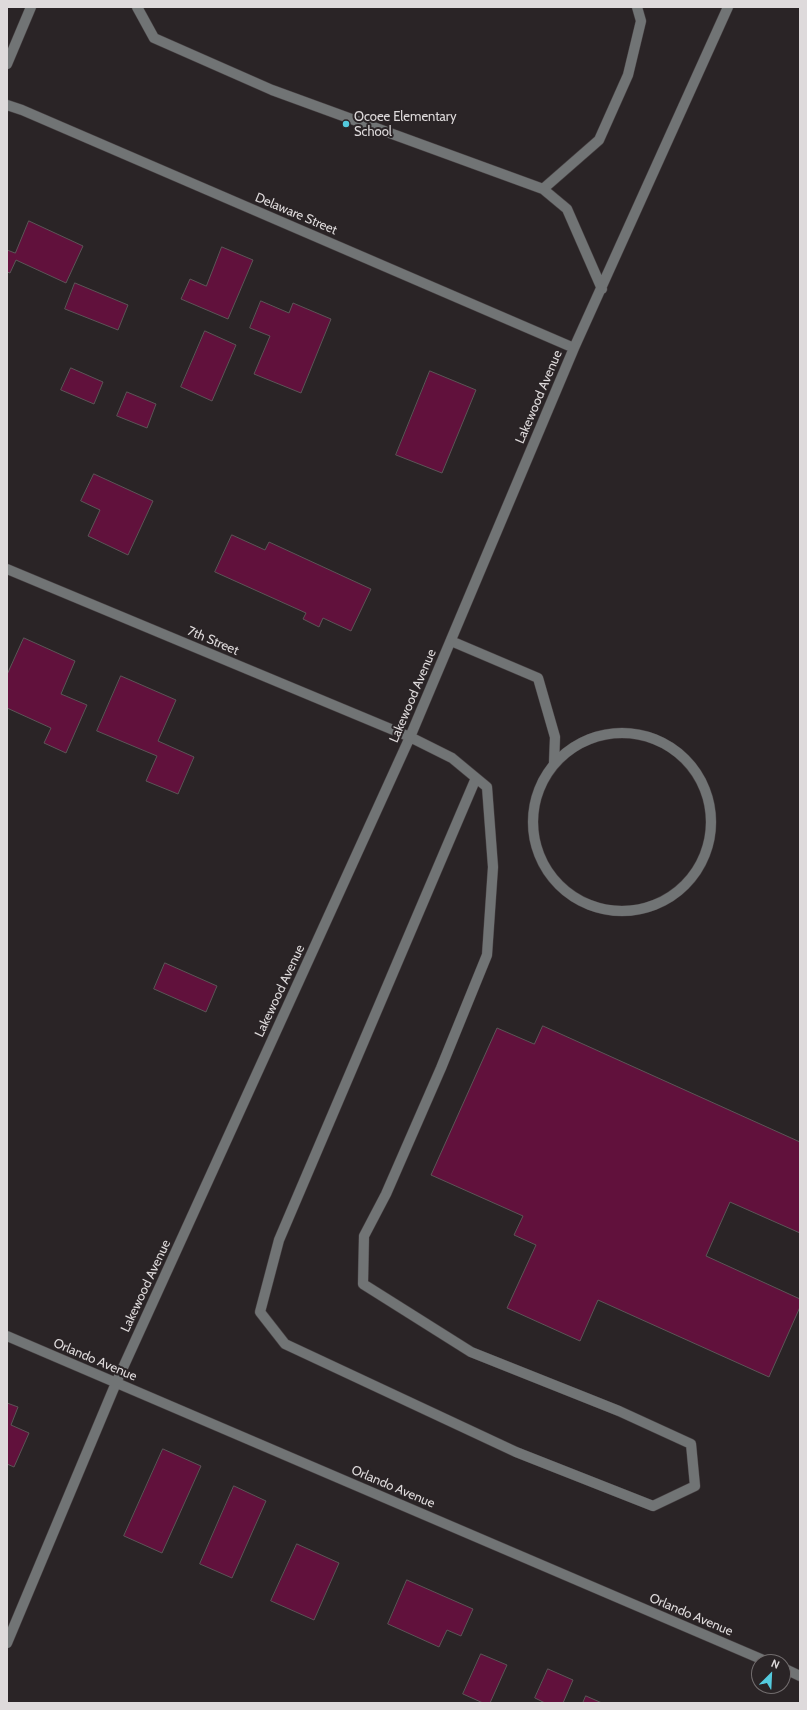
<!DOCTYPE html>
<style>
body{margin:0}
#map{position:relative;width:807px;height:1710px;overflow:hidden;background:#2a2426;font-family:Cabin,sans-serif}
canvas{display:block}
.frame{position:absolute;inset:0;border:8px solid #dedadb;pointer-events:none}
.north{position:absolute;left:751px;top:1654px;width:40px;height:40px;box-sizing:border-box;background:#2a2426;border:1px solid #726d6e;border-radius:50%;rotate:24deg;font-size:11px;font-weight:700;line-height:16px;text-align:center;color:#dedadb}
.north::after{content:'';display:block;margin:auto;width:14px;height:18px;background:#54cadd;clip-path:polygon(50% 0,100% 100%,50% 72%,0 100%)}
</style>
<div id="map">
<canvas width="807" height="1710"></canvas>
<div class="frame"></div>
<div class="north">N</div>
</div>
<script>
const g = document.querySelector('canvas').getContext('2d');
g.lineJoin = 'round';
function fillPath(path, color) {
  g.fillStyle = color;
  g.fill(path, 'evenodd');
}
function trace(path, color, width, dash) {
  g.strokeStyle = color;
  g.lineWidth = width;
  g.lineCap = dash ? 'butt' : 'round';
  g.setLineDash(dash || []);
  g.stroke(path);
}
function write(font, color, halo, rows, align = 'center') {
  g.font = font + ' Cabin,sans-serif';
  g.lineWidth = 4;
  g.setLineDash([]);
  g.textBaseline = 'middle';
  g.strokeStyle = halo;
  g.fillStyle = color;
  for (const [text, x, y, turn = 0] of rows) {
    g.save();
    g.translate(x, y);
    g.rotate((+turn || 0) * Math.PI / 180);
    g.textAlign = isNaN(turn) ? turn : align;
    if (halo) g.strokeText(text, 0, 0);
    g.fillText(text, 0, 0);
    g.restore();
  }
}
const building = new Path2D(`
 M29,221L83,246L66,283L16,260L10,273L7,272V250L15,253Z
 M222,247L253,260L228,319L181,299L190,279L206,286Z
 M75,283L128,305L118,330L65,309Z
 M261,301L289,313L293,303L331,319L301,393L254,374L270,336L250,328Z
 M205,331L236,345L212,401L181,387Z
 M71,368L103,382L94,404L61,390Z
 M430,371L476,390L442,473L396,455Z
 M127,392L156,404L147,428L117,416Z
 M94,474L153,501L128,555L88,536L100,510L81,501Z
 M232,535L265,550L269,542L371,589L351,631L323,618L319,627L303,619L306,613L215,572Z
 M24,638L75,661L61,694L87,705L66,753L44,743L51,728L7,708V675Z
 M121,676L176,700L158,741L194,757L178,794L146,781L157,756L97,731Z
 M165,963L217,986L206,1012L154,989Z
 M543,1026L800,1142V1233L730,1202L706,1256L800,1299V1307L769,1377L598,1300L580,1341L507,1308L536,1245L514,1235L523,1216L431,1175L497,1028L534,1044Z
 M7,1403L18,1407L11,1425L29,1433L14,1467L7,1464Z
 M163,1449L201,1466L162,1553L124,1536Z
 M234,1486L266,1501L232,1578L200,1564Z
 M297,1544L339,1563L314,1620L271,1601Z
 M407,1580L473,1609L461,1636L447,1630L439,1647L388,1624Z
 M481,1654L507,1665L490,1703H483L463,1694Z
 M548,1669L573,1680L563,1703H545L535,1698Z
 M586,1696L602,1703H583Z`);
fillPath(building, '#61113c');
trace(building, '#5c5557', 1);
const minor = new Path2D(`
 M137,7L154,38L272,90L543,189L567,209L602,289
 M7,64L31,7
 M7,105L22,110L574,348
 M543,189L599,140L628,75L641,21L637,7
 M7,569L410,737L452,758L487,787L493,867L487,955L441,1068L386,1194L364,1236L363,1284L471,1352L619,1411L691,1444L695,1486L653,1506L516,1452L285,1344L260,1312L279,1240L476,778
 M451,641L538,678L555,737L554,763
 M533 822a89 89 0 1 1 178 0a89 89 0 1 1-178 0Z
 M7,1336L768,1662
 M7,1643L116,1383L410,737L574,348L728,7
 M783,1668L800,1676`);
trace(minor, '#474143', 11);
trace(minor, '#717475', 10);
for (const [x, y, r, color] of [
 [346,124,4,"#54cadd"]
]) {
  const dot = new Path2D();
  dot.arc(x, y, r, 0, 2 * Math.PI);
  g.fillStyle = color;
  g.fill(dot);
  trace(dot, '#2a2426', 1.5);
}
write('13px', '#dedadb', '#2a2426', [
 ["Ocoee Elementary",354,117],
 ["School",354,132]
], 'left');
write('13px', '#dedadb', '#2a2426', [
 ["Delaware Street",296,214,23],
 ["Lakewood Avenue",539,397,-67],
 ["7th Street",213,641,23],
 ["Lakewood Avenue",413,696,-67],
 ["Lakewood Avenue",280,991,-65],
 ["Lakewood Avenue",146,1286,-65],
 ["Orlando Avenue",95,1360,23],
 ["Orlando Avenue",393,1487,23],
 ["Orlando Avenue",691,1615,23]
]);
</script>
